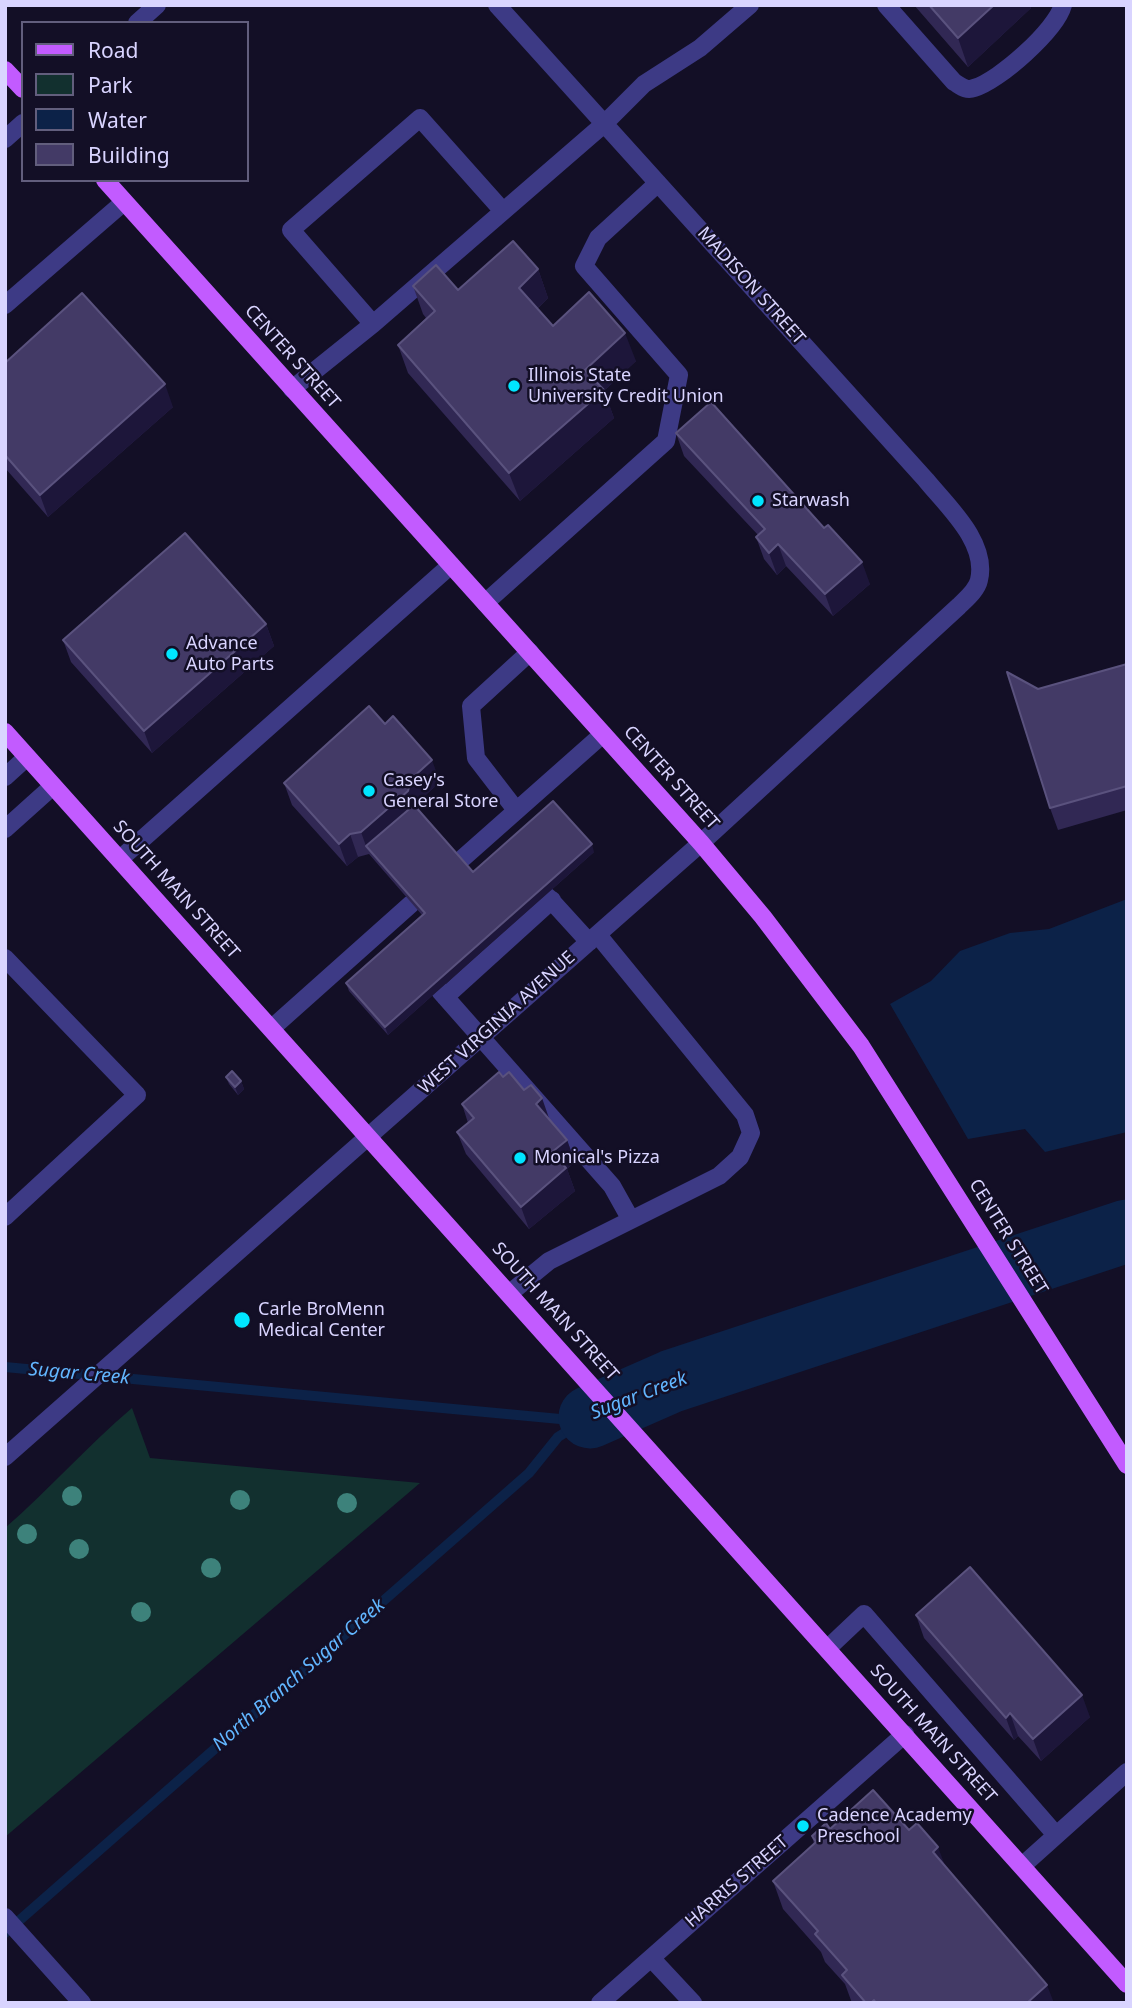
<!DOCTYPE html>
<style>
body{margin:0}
#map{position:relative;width:1132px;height:2008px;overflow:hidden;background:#130f26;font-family:"Noto Sans",sans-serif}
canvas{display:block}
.frame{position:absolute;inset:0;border:7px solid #d9d4ff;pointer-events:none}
.legend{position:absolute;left:21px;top:21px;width:228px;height:161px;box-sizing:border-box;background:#130f26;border:2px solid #625e7d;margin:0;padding:9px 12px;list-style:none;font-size:21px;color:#d9d4ff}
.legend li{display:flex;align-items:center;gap:14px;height:35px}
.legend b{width:35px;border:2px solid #625e7d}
</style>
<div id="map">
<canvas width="1132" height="2008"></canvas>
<div class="frame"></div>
<ul class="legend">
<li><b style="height:9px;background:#c25bff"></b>Road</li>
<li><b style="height:19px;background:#12302f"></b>Park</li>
<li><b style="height:19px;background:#0c2248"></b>Water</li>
<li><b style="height:19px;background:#433a66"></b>Building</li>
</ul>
</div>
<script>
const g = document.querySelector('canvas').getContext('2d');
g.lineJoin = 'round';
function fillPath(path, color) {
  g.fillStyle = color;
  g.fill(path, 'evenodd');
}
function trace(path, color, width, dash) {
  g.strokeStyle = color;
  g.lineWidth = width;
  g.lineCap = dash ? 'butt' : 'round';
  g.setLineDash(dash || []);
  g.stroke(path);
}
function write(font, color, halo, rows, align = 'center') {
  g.font = font + ' "Noto Sans",sans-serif';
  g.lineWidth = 5;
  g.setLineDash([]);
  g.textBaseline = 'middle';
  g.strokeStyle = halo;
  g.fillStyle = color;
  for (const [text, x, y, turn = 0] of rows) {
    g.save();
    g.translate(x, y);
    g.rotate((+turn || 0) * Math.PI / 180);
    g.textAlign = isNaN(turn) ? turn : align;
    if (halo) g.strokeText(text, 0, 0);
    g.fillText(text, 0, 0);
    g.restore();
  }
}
fillPath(new Path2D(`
 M132,1408L150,1458L420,1483L5,1837V1528C49,1490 87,1446 132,1408Z`), '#12302f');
fillPath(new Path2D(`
 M1127,899V1132L1045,1152L1025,1129L968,1139L890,1004L931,981L960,951L1010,933L1049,929Z`), '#0c2248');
trace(new Path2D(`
 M5,1367L560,1419L588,1417
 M5,1933L529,1473L558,1437L590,1417`), '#0c2248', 10);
trace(new Path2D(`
 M590,1417L672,1381L1127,1231`), '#0c2248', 63);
trace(new Path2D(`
 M886,5L954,82C961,86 966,91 974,88C999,81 1056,30 1063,5
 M137,23L157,5
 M5,139L23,123
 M5,305L124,202
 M373,324L291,230L420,118L502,210
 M292,389L373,324L604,124L644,84L700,48L750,5
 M485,603L666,441L679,375L584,266L598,238L658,183
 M5,777L27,757
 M516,810L476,758L471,706L530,652
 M5,829L53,786
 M463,858L603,734
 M120,859L451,565
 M548,897L589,942
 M5,958L137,1095L5,1217
 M440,991L612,1186L631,1220
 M445,997L552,900
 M272,1028L411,904
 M510,1293L549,1261L719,1176L740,1157L751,1133L745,1115L598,935
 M5,1457L701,843L959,606C966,599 977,590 979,580C988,542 947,506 926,480L497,5
 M828,1648L864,1614L1056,1835
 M1022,1866L1127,1772
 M5,1917L82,2003
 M651,1958L693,2003
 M600,2003L905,1734`), '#3d3a85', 18);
trace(new Path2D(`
 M5,70L23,89
 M105,180L701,843L763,917L861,1046L1127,1465
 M5,732L1127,1984`), '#c25bff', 18);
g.fillStyle = '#3d827b';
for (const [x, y] of [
 [72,1496],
 [240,1500],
 [347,1503],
 [27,1534],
 [79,1549],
 [211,1568],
 [141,1612]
]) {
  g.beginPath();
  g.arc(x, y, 10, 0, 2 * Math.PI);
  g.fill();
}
fillPath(new Path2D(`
 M914,5H1030L1031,8L968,67Z
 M538,269L548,298L537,309L553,326L636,361L604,391L614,418L520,501L408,373L398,345L426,318L423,314L413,286L458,290Z
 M5,363L173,407L48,517L5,468Z
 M676,433L870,584L833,616L786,566L777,575L764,559L756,537L758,535L684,456Z
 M266,624L274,646L152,753L71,662L63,640Z
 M1127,664V810L1058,830L1050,808L1038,689Z
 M385,724L440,782L419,801L417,809L473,872L594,852L388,1035L349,991L346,983L422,915L369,854L358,857L347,866L292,805L284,783Z
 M226,1077L241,1081L244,1089L238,1095L229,1084Z
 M503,1077L550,1121L567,1140L575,1162L567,1169L575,1191L529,1229L466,1154L457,1132L468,1123L462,1104Z
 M916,1615L1090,1717L1041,1761L1018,1736L1014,1740L924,1638Z
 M830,1829L909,1830L945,1867L1054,2003H852L845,1984L825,1962L821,1952L783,1909L773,1881L814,1844L812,1836Z`), '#312854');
fillPath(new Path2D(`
 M994,5H1030L1031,8L968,67L958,38Z
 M538,269L548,298L529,316L519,288Z
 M625,333L636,361L604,391L614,418L520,501L509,473L585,370Z
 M165,384L173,407L48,517L40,495Z
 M778,544L786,566L777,575L769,553Z
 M862,562L870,584L833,616L825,594Z
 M266,624L274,646L152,753L144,731Z
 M432,760L440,782L419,801L416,813L366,846L361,832L411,779Z
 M350,834L358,857L347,866L339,844Z
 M592,844L594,852L388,1035L385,1027Z
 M241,1081L244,1089L238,1095L235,1087Z
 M542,1098L550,1121L536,1104Z
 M567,1140L575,1162L567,1169L575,1191L529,1229L521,1207L552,1152Z
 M1082,1695L1090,1717L1041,1761L1033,1739Z
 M1010,1713L1018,1736L1014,1740L1006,1718Z
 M938,1847L949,1876L933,1852Z
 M1047,1985L1054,2003H1027Z`), '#1d163a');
const building = new Path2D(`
 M929,5H994L958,38Z
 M513,241L538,269L519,288L553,326L589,292L625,333L585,370L604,390L509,473L398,345L435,311L413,286L436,265L458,290Z
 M82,293L165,384L40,495L5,455V363Z
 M711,402L824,528L828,525L862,562L825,594L778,544L769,553L756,537L765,529L676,433Z
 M185,533L266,624L144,731L63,640Z
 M1127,664V786L1050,808L1007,672L1038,689Z
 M369,706L385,724L393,716L432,760L411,779L408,791L361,832L350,834L339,844L284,783Z
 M553,801L592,844L385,1027L346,983L425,913L366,846L414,805L473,872Z
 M232,1071L241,1081L235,1087L226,1077Z
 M499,1072L503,1077L509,1072L524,1090L531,1085L542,1098L536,1104L567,1140L552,1152L566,1168L521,1207L457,1132L474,1118L462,1104Z
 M970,1567L1082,1695L1033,1739L1010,1713L1006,1718L916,1615Z
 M873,1790L909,1830L917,1823L938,1847L933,1852L1047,1985L1027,2003H876L874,2000L871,2003H866L842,1975L847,1970L815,1934L818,1931L773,1881L816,1842L812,1836L826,1823L830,1829Z`);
fillPath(building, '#433a66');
trace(building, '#5a527e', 2);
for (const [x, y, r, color] of [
 [514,386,7,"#00e5ff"],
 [758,501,7,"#00e5ff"],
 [172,654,7,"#00e5ff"],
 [369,791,7,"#00e5ff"],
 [520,1158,7,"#00e5ff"],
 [242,1320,9,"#00e5ff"],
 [803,1826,7,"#00e5ff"]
]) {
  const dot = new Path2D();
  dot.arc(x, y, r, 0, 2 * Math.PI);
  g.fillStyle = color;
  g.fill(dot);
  trace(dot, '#130f26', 2.5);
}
write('18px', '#d9d4ff', '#130f26', [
 ["MADISON STREET",751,286,48],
 ["CENTER STREET",292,357,48],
 ["CENTER STREET",671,778,48],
 ["SOUTH MAIN STREET",176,890,48],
 ["WEST VIRGINIA AVENUE",497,1023,-42],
 ["CENTER STREET",1008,1237,58],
 ["SOUTH MAIN STREET",555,1312,48],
 ["SOUTH MAIN STREET",933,1734,48],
 ["HARRIS STREET",737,1882,-41]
]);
write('18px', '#d9d4ff', '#130f26', [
 ["Illinois State",528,376],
 ["University Credit Union",528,397],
 ["Starwash",772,501],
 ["Advance",186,644],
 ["Auto Parts",186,665],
 ["Casey's",383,781],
 ["General Store",383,802],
 ["Monical's Pizza",534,1158],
 ["Carle BroMenn",258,1310],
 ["Medical Center",258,1331],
 ["Cadence Academy",817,1816],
 ["Preschool",817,1837]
], 'left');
write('italic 19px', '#62b6ff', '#130f26', [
 ["Sugar Creek",79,1374,5],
 ["Sugar Creek",639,1396,-21],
 ["North Branch Sugar Creek",299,1675,-41]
]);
</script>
